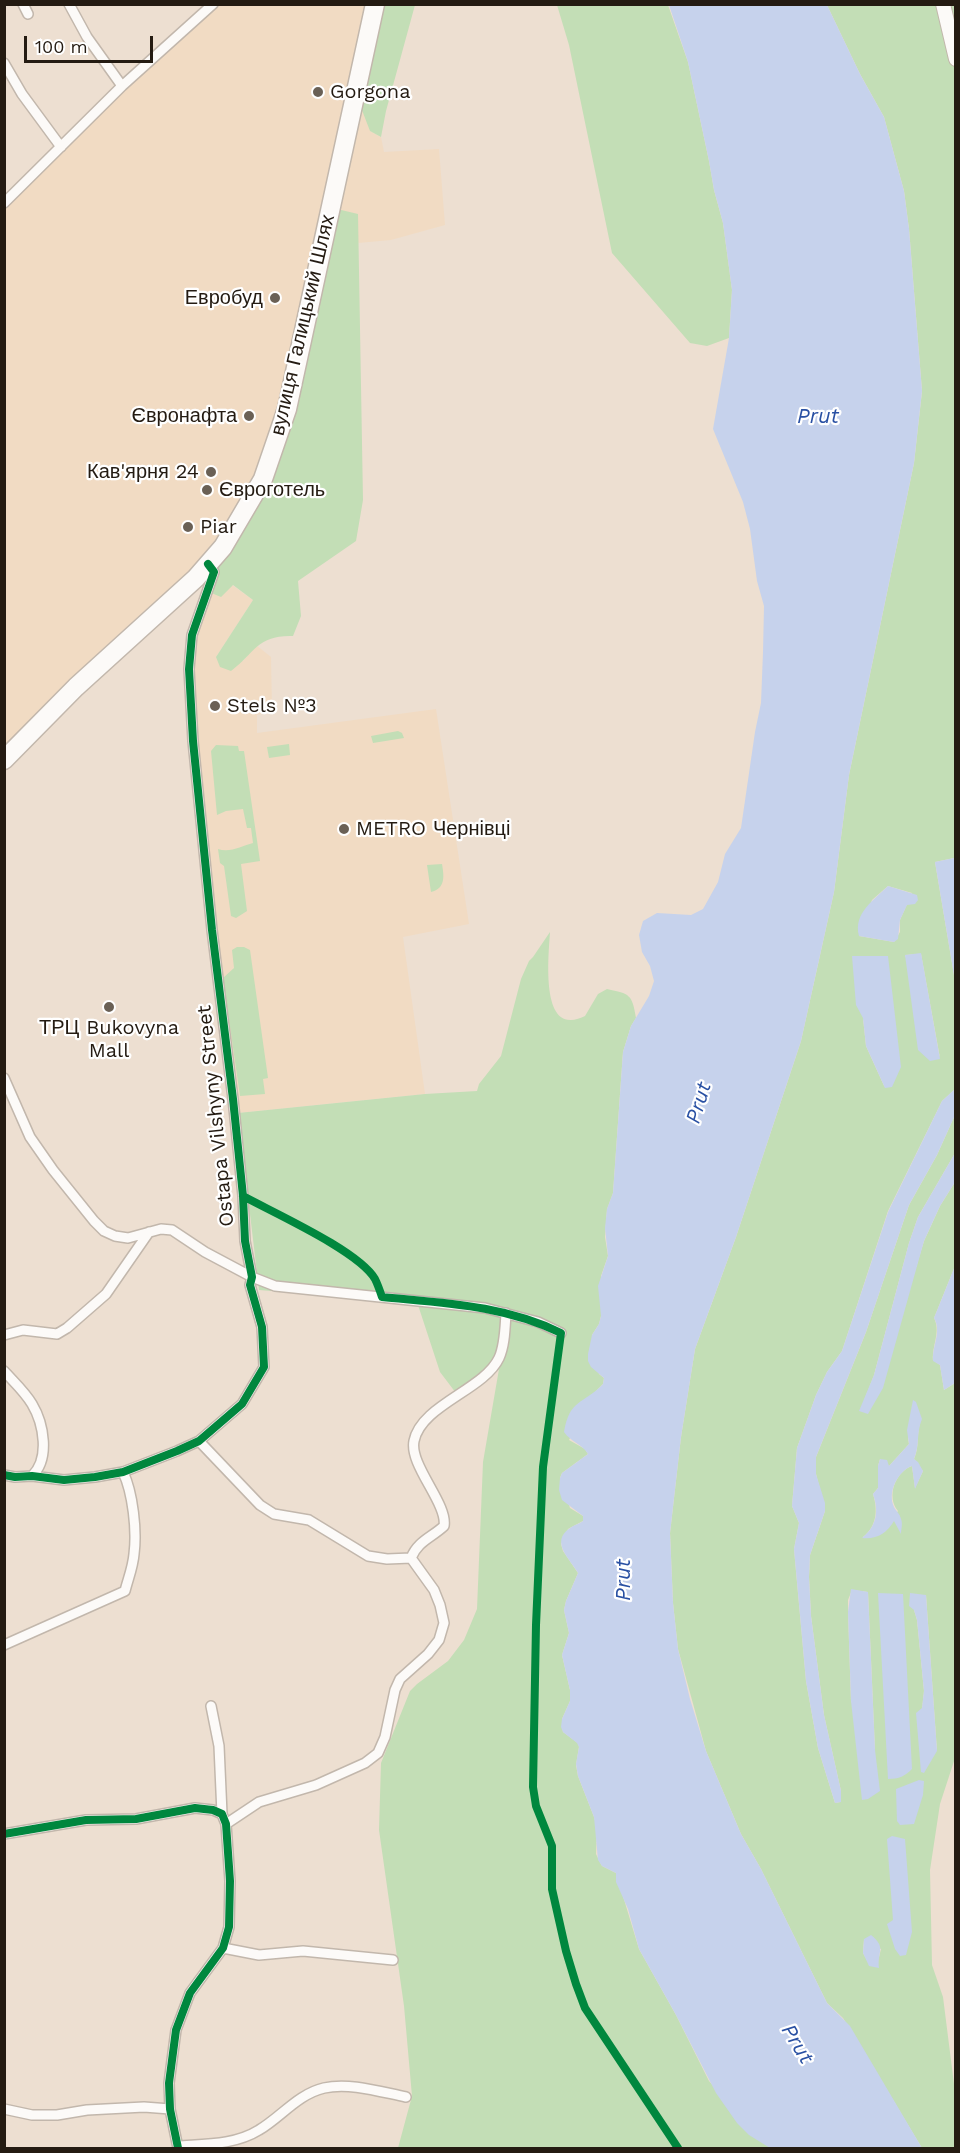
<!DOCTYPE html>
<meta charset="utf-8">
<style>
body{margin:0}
#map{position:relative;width:960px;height:2153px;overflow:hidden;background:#eddfd1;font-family:"Work Sans",sans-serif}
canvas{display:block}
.frame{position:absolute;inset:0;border:6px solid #241b12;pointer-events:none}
.scale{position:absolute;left:24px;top:36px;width:129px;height:27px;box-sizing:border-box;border:3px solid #241b12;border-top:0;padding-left:8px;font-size:18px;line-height:21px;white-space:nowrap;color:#241b12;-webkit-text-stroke:4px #fff;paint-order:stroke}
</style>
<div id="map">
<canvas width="960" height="2153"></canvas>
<div class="frame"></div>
<div class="scale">100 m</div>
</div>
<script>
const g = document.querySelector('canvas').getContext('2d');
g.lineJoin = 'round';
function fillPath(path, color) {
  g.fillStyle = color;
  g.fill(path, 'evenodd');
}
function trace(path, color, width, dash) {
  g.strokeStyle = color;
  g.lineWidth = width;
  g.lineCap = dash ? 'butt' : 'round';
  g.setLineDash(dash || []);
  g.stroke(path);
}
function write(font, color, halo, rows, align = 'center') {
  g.font = font + ' "Work Sans",sans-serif';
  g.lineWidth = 4.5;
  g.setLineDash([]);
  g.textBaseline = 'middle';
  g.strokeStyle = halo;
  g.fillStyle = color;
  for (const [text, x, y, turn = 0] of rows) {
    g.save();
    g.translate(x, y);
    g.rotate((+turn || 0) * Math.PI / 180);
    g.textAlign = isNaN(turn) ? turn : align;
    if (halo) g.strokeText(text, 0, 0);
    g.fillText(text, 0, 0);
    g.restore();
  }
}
fillPath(new Path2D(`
 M211,5H379L370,131L381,137L384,152L439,149L445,225L391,240L358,243V214L281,438L224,547L4,754V201Z
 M232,585L253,600L216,657L243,661L256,645L271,657L272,711L257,715V733L436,709L469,924L403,937L425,1094L238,1113L213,920L190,670L194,635L208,592Z`), '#f1dbc3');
fillPath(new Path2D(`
 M379,5H415L386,111L381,137L370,131L360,105Z
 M557,5H668L688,62L709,161L714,190L723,223L732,290L729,338L707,346L690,343L612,253L569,45Z
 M827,5H955V866L954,858L935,862L955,981V1089L942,1101L888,1211L842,1351L827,1372L816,1395L797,1448L792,1506L799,1523L794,1549L806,1681L818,1748L835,1803L840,1802L841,1791L824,1715L811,1616L809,1577L810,1555L825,1511L816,1474V1457L866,1332L909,1205L937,1155L955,1115V1153L918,1217L909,1243L874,1375L860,1411L911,1284L924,1241L940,1206L955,1182V1266L934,1318C941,1332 932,1345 933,1360L940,1365L944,1390L955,1383L956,1755L940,1804L930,1870L932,1965L943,1997L955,2092V2148H922L843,2018L827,2003L761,1869L741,1834L706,1751L678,1649L673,1603L670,1533L681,1437L695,1349L736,1237L801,1041L834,892L849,775L914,463L922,391L909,229L904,191L884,117L860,74ZM888,886L912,893L900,920V932L894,942L859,936L872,900ZM921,954L940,1058L905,955ZM863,1018L885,1088L866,1046ZM921,1419C916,1433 920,1446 914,1459L923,1471L915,1488L912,1466C895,1472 886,1497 898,1511C889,1522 878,1541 863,1537C877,1526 878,1510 873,1494L878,1488V1466L880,1459L889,1466L909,1444L908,1438ZM852,1590L868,1592L875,1750L851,1701L848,1612V1600ZM926,1595L937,1751L922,1709L924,1691L917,1620L914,1610ZM864,1939L881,1949L878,1961L867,1960L863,1953Z
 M337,209L358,214L363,500L356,541L298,581L301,616L293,636C257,635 256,652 231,671L220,667L216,657L253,600L233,585L221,597L209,592L224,547L267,479Z
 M398,731L402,733L404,738L373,743L371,736Z
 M289,744L290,755L269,758L267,747Z
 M216,745L238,746L239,751H244L260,861L241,864L247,911L236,918L231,916L224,866L220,863L218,849C230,853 242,846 253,843L251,828H247L243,809L226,811L217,815L211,751Z
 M442,864C444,876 446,888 431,892L427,865Z
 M550,932C549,951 541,1021 571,1020C575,1020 581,1018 585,1016L598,994L607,989C630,994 632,994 636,1018L631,1026L623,1052L613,1193L607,1209L605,1237L608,1256L601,1276V1316L599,1324L592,1335L599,1374L604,1378L603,1384L597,1390L569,1440L585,1449L588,1454L562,1473L560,1478L570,1508L583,1516V1521L568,1529L561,1544L563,1551L578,1573L566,1601L564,1610L569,1633L562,1655L570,1690V1701L562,1719L563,1732L578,1743L579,1747L576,1765L578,1776L594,1817L597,1829L596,1854L602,1866L616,1873L639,1949L676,2015L709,2081L770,2148H398L412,2096L404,2006L379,1830L381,1763L410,1691L417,1684L448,1661L464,1640L477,1609L483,1462L499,1369L459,1397L440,1372L418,1305L383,1300L259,1290L238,1113L425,1094L477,1091L479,1084L501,1056L521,979L529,961L533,957Z
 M244,947L250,950L268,1078L263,1079L265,1094L240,1096L223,978L234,968L232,950L237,947Z`), '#c3deb6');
fillPath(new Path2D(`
 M669,5H827L860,74L884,117L904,191L909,229L922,391L914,463L849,775L834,892L801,1041L736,1237L695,1349L681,1437L670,1533L673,1603L678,1649L690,1699L706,1751L741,1834L761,1869L827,2003L850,2026L922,2148H770L749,2135L737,2123L716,2093L676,2015L639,1949L628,1909L616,1882V1873L602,1866L598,1860L594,1817L578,1776L576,1764L579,1747L577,1743L563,1732L561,1727L562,1719L570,1701V1690L562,1655L569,1633L564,1610L566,1601L578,1573C571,1560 549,1542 570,1528C574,1525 579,1524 583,1521V1516L562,1500L559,1490L560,1478L562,1473L588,1454C582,1444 571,1442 564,1432C570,1398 583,1405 603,1384L604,1378L591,1367L588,1361V1354L592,1335L599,1324L601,1316L598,1286L608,1256L605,1228L607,1209L613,1193L623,1052L631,1026L649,996L654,981L650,966L642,952L639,935L643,921L657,913L691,915L703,909L718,882L725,854L741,828L755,732L761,703L763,652L764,606L757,581L750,529L743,502L713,429L729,338L732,290L723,223L714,190L709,161L688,62Z
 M954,858L956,866L955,981L935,862Z
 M888,886L917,895L918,900L915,904L907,905L900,920L898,939L894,942L859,936C853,913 874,900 888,886Z
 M921,953L940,1059L930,1061L918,1050L905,955Z
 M852,956H888L901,1067L892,1087L885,1088L866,1046L863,1018L856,1005Z
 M955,1089V1115L937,1155L909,1205L866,1332L816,1457V1474L825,1503V1511L810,1555L809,1577L811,1616L824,1715L841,1791V1802L835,1803L818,1748L806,1681L794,1549L799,1523L792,1506L797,1448L816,1395L827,1372L842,1351L888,1212L942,1101Z
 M955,1153V1182L940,1206L924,1241L883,1388L868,1414L859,1411L874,1375L909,1243L918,1217Z
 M955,1266V1383L944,1390L940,1365L933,1361C932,1345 942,1332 934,1318Z
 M913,1400L916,1402L922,1419C916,1433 920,1445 914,1459L918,1462L923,1471L915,1489L912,1466C898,1471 887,1492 894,1507C896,1511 900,1514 901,1519C903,1524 901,1529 901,1534L894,1521C887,1533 876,1540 862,1538C877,1526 879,1511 873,1494L878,1488V1466L880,1459L887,1460L889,1466L909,1444L907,1430Z
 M851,1589L868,1592L875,1750L880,1791L868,1799L862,1800L851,1701L848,1612Z
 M878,1593L903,1594L912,1769C905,1776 899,1779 888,1779Z
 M910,1593L926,1595L937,1751L924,1773L921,1772L916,1713L922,1708L924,1691L917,1620L914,1610L909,1606Z
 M919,1780L924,1781L923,1795L914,1824L900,1825L897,1821L896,1789Z
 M892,1836L905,1839L912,1932L906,1955L900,1956L895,1949L887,1924L893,1920L887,1839Z
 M871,1935C887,1948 877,1951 879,1968L869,1966L863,1953L864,1939Z`), '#c6d2ec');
const street = new Path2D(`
 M23,4L28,14
 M69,4L87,37L122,86
 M4,63L22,94L61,147
 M4,203L122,86L213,4
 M4,1078L30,1137L53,1170L94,1221L104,1231L115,1236L128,1238L161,1229L172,1230L205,1252L252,1277L275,1286L485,1308L538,1322L561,1333
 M4,1335L23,1330L57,1334L67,1328L106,1294L149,1232
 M4,1371C14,1382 25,1392 32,1404C44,1424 50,1459 32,1476
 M199,1441L260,1505L274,1514L309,1520L368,1556L387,1559L411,1558L434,1590L440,1605L444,1623L439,1640L428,1654L400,1679L395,1690L385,1737L378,1753L365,1763L316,1785L259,1802L226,1824
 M4,1475L15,1477L32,1476L64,1480L95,1477L123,1472L177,1451L199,1441L242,1404L264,1367L262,1327L250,1285L252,1277L245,1241L243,1196L233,1099L212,930L193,741L189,669L192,635L214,572L208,564
 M411,1558C418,1541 431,1538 444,1526C448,1504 409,1465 414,1441C421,1405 484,1390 499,1358C505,1345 505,1327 506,1313
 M4,1645L125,1591C128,1579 133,1567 134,1554C137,1531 133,1493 123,1472
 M4,1834L86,1820L136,1819L195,1808L213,1810L222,1814
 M223,1948L259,1955L303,1951L393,1960
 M4,2109L32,2115H57L87,2110L144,2107L170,2109
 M178,2146C205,2144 235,2145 259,2130C281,2117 298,2094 324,2088C349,2082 381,2092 406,2097
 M178,2148L170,2109L169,2083L176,2030L190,1993L223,1948L229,1927L230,1881L226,1824L222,1814L219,1746L211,1706`);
const secondary = new Path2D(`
 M943,4L956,59`);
const highway = new Path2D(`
 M4,760L76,687L196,578L223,547L263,479L287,409L375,4`);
trace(street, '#c2b7ac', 12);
trace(secondary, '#c2b7ac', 16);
trace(highway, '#c2b7ac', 21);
trace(street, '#fcfaf8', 9);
trace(secondary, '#fcfaf8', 14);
trace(highway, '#fcfaf8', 18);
trace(new Path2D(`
 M243,1196C274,1213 359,1251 375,1279C378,1285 380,1291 382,1297C443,1303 504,1305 561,1333L543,1467L536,1625L533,1787L536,1806L552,1846V1889L566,1951L576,1984L585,2008L678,2148
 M4,1475L15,1477L32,1476L64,1480L95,1477L123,1472L177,1451L199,1441L242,1404L264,1367L262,1327L250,1285L252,1277L245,1241L243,1196L233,1099L212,930L193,741L189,669L192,635L214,572L208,564
 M4,1834L86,1820L136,1819L195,1808L213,1810L222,1814L226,1824L230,1881L229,1927L223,1948L190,1993L176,2030L169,2083L170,2109L178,2148`), '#00873e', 8);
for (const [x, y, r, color] of [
 [318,92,6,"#6a6055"],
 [275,298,6,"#6a6055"],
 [249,416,6,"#6a6055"],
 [211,472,6,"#6a6055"],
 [207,490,6,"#6a6055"],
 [188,527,6,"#6a6055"],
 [215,706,6,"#6a6055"],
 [344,829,6,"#6a6055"],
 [109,1007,6,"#6a6055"]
]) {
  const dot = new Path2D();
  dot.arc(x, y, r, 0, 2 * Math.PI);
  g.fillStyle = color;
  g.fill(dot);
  trace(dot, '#fff', 2);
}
write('20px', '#241b12', '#fff', [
 ["Gorgona",330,92],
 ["Евробуд",263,298,"right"],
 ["Євронафта",237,416,"right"],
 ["Кав'ярня 24",199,472,"right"],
 ["Євроготель",219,490],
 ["Piar",200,527],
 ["Stels №3",227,706],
 ["METRO Чернівці",356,829],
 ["ТРЦ Bukovyna",109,1028,"center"],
 ["Mall",109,1051,"center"]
], 'left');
write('20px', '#241b12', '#fff', [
 ["вулиця Галицький Шлях",303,325,-77],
 ["Ostapa Vilshyny Street",216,1116,-96]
]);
write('italic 21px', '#2950a3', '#fff', [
 ["Prut",818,417],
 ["Prut",699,1103,-73],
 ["Prut",624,1580,-90],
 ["Prut",797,2044,59]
]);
</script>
